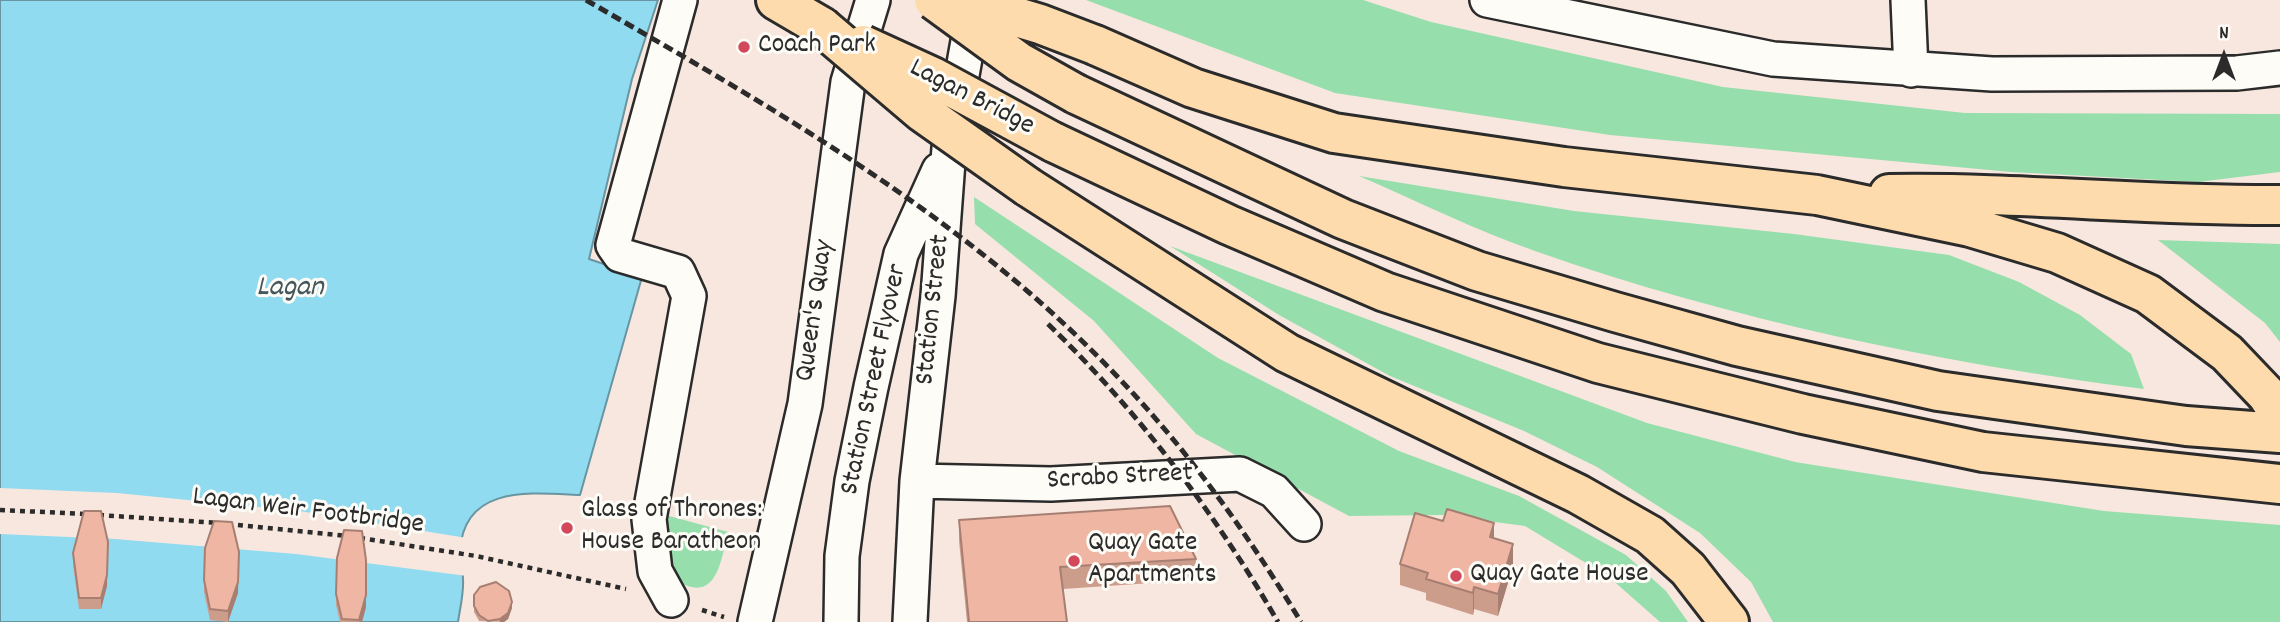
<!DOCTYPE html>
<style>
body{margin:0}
#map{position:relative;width:2280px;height:622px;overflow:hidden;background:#f8e7de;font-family:Dekko,sans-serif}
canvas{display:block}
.north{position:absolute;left:2189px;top:21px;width:70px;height:70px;-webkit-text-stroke:5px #fdfcf7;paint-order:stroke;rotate:0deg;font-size:19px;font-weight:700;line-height:28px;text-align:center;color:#2b2b2b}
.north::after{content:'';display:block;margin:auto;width:24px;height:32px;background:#2b2b2b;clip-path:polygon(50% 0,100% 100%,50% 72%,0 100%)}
</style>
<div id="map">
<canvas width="2280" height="622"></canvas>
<div class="north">N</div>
</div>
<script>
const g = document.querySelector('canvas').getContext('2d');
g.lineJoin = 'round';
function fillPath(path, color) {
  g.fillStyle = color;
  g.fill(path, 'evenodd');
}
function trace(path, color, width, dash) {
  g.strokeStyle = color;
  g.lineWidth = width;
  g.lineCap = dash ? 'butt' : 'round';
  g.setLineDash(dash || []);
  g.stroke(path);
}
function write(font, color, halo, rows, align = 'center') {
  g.font = font + ' Dekko,sans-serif';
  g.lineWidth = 6;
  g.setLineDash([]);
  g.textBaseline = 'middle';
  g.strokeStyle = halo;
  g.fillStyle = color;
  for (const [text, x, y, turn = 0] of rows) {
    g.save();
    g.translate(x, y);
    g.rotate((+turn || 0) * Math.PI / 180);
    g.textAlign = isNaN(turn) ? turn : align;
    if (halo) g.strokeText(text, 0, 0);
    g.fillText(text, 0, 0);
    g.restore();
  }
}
fillPath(new Path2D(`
 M1086,0H1363L1431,22L1723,87L1965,113L2280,114V172L2198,182L2011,172L1610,135L1335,93Z
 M1359,176L1574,211L1794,234L1949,255L2019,282L2080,315L2131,354L2144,389C1938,363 1732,320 1535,251C1475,230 1417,201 1359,176Z
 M974,197L1218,358L1399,451L1519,496L1626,555L1666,591L1688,622H1660L1609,577L1525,526L1443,515L1349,516L1196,434L1094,321L975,224Z
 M2158,240L2280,244V342L2265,323Z
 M1170,246L1647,423L1795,462L2104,511L2280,525V622H1773L1751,582L1700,533L1597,467L1524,431L1390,376L1279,315Z
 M662,514L728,532C720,568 714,608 670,576Z`), '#97dead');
const water = new Path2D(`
 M0,0H658L632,79L589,259L642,277L580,495C532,493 464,484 460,551C460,560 463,570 463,579C464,593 460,608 458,622H0Z`);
fillPath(water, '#90dbf0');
trace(water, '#6895a1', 2);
fillPath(new Path2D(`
 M0,488L117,493L299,511L467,538L464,552L467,576L296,554L115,539L0,534Z`), '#f8e7de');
const minor = new Path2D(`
 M1487,0L1773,59L1992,74L2237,73L2280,68
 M1908,0L1911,70
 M917,481L1051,484L1240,474L1274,491L1304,524
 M671,600L655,571L649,519L689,296L678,272L620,255L613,245L680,0
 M755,622L805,404L848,82L873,0
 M841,622L842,556L852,481L871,387L901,254L939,170
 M910,622L917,481L938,296L949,148L975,2`);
const highway = new Path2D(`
 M776,0L822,27
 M1095,45L1193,88L1334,133L1564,167L1817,195L1970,227L2057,253L2148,294L2227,353L2267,395L2280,415
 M1076,94L1343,219L1477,271L1615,312L1737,346L1938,391L2186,426L2280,433
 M1053,142L1229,225L1385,292L1598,363L1803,414L1983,452L2280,484
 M1028,187L1287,353L1578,494L1650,535L1688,569L1729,622
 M1889,194C2020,192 2150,206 2280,205`);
trace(minor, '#2b2b2b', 38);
trace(highway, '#2b2b2b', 44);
trace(new Path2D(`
 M0,510L87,514
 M99,515L219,523
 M228,524L348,536
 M360,538L476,556L626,589
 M702,610L724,617`), '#2b2b2b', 4.5, [5, 5]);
trace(minor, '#fdfcf7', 33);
trace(highway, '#fedbac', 38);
trace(new Path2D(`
 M586,0C771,107 962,215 1111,370C1185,446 1246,531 1301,622
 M1048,324C1139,412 1215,513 1278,622`), '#2b2b2b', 5, [10, 5]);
const highwayBridge = new Path2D(`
 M934,0L1019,62L1076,94
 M960,0L1040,24L1095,45
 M822,27L922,112L1028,187
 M863,45L933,77L1053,142`);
trace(highwayBridge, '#2b2b2b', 44, []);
trace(highwayBridge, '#fedbac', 38);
fillPath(new Path2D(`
 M959,520L1196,559V580L1063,589L1067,622H967L959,541Z
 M1494,538L1513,566L1498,616L1474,609L1473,615L1426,600V593L1400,585V564Z
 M205,548L238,593L228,622L210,620L204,592Z
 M73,553L107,586L101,609H79L73,564Z
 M337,558L366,607L362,622H340L336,605Z
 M474,595L512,608L508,619L504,622L479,621L474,612Z`), '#cd9d8c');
fillPath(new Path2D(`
 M1494,523V544L1490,537Z
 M108,542L107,586L101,609V598Z
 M1513,544V566L1498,616V594Z
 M239,563L238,593L228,622V611Z
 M1474,587V609L1473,615V593Z
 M366,595V607L362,622H359Z
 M512,602V608L508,619L504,622H500V619Z`), '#a77f72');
const building = new Path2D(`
 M1170,506L1196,559L1060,567L1067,622H969L959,520Z
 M1447,509L1494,523L1490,537L1513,544L1498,594L1474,587L1473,593L1426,579L1428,573L1400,564L1415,513L1443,521Z
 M84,511H101L108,542L107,575L101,598H79L73,553Z
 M214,521L232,522L239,552L238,582L228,611L210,609L204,580L205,548Z
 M344,530L362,531L366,560V595L359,620L342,619L336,594L337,558Z
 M496,582L509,591L512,602L508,613L500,619L488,621L479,615L474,606V595L480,587Z`);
fillPath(building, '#eeb6a3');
trace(building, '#a77f72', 2);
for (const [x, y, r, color] of [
 [744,47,7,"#d1495b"],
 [567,528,7,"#d1495b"],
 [1074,561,7,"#d1495b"],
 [1456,576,7,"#d1495b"]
]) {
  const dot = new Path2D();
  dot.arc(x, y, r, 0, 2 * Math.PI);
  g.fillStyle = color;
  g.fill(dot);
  trace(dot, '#fdfcf7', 2.5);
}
write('28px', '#2b2b2b', '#fdfcf7', [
 ["Coach Park",758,47],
 ["Glass of Thrones:",581,512],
 ["House Baratheon",581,544],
 ["Quay Gate",1088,545],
 ["Apartments",1088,577],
 ["Quay Gate House",1470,576]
], 'left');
write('28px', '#2b2b2b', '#fdfcf7', [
 ["Lagan Bridge",971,99,27],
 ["Station Street",935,310,-84],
 ["Queen's Quay",817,311,-82],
 ["Station Street Flyover",876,380,-78],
 ["Scrabo Street",1120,479,-3],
 ["Lagan Weir Footbridge",308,513,7]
]);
write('italic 30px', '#44575c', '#fdfcf7', [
 ["Lagan",290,290]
]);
</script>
